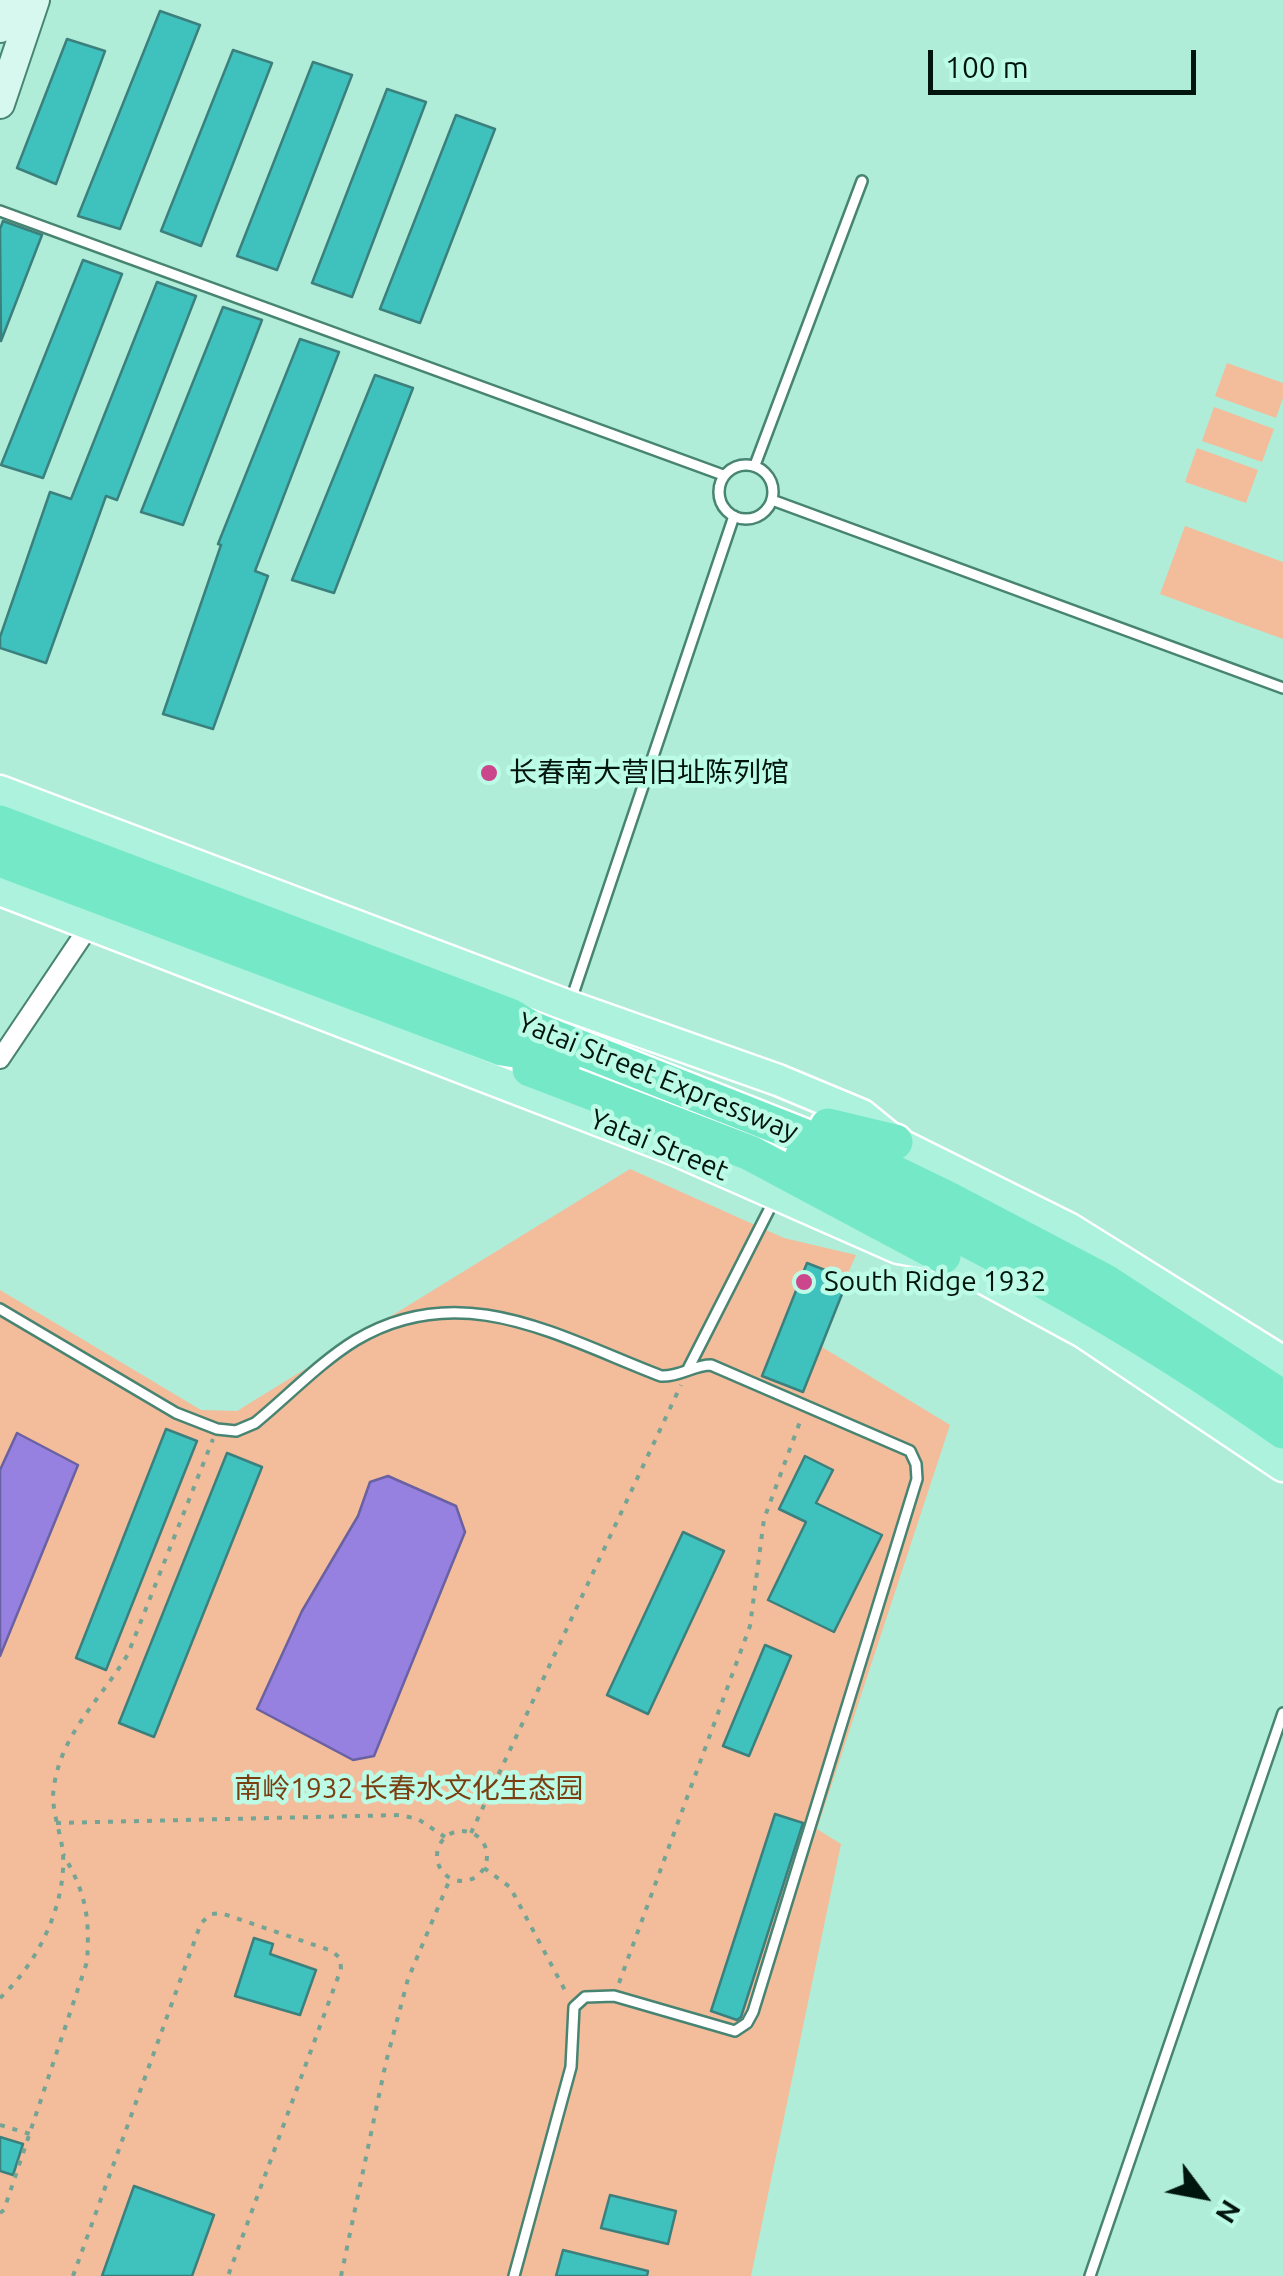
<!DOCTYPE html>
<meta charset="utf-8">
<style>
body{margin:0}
#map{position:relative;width:1283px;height:2276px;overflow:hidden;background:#afedd8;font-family:Ubuntu,sans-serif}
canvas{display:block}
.north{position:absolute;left:1153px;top:2146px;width:100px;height:100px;-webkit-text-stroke:8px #bcfbe6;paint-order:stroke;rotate:122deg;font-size:28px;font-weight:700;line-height:40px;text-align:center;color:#00150e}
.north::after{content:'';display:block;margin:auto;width:35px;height:45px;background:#00150e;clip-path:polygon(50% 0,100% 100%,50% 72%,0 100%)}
.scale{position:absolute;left:928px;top:50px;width:268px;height:45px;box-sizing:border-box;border:5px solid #00150e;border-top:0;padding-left:12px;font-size:30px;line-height:35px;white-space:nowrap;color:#00150e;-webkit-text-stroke:8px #bcfbe6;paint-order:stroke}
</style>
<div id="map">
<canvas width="1283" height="2276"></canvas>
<div class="north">N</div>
<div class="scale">100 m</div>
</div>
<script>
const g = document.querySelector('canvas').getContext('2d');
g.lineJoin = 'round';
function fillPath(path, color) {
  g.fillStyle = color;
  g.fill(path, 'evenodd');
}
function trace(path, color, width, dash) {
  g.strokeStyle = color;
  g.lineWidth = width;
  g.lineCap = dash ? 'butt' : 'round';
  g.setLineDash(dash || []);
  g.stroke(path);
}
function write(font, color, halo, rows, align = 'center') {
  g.font = font + ' Ubuntu,"Noto Sans SC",sans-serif';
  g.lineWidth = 9;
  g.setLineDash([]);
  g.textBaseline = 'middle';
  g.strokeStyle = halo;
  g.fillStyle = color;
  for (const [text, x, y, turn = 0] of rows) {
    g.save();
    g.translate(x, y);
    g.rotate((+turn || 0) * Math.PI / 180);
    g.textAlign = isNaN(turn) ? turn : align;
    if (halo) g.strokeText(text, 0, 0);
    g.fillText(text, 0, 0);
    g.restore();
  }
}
fillPath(new Path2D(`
 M1227,363L1283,383V398L1276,418L1215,396Z
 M1214,407L1274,429L1262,462L1202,441Z
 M1197,448L1258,470L1246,503L1185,482Z
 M1185,526L1283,562V639L1160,594Z
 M630,1169L784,1238L856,1255L817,1344L950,1425L817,1829L841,1844L751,2276H0V1290L201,1410L237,1411Z`), '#f3bc9b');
const water = new Path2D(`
 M17,1433L78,1465L0,1656V1470Z
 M388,1476L456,1506L465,1532L374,1756L353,1760L257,1709L302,1611L358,1516L370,1482Z`);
fillPath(water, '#9681e0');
trace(water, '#6961a1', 2.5);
const building = new Path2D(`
 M160,11L200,25L120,229L78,216Z
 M67,39L105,51L56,184L17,168Z
 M233,50L272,63L201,246L161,231Z
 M313,62L352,75L277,270L237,256Z
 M387,89L426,102L352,297L312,283Z
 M456,115L495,129L420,323L380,309Z
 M3,221L42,235L1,341L0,229Z
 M83,260L122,274L43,478L1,465Z
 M157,282L196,296L117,500L106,496L46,663L0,648V637L50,492L71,499Z
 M223,307L262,320L183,525L141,512Z
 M300,339L339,352L255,571L268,576L213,729L163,714L221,545L218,544Z
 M375,375L413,388L334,593L292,580Z
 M807,1263L848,1279L803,1392L762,1376Z
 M166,1429L197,1441L106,1670L76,1658Z
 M227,1453L262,1467L154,1737L119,1723Z
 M805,1456L833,1470L816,1503L882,1535L834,1632L768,1600L806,1522L779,1509Z
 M683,1532L724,1551L648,1714L607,1695Z
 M765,1645L791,1656L749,1756L723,1746Z
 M775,1814L803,1823L741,2017L737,2020L711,2011Z
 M254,1938L273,1944L270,1954L316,1970L300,2015L235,1996Z
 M0,2137L23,2144L13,2175L0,2171Z
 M134,2186L214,2215L192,2276H102Z
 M610,2195L676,2211L668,2244L601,2228Z
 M563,2250L648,2271L647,2276H556Z`);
fillPath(building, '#3fc1bd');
trace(building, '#3c807e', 2.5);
const lane = new Path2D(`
 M0,211L723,475
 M719 492a27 27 0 1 1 54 0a27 27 0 1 1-54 0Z
 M755,465L862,181
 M772,500L1283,688
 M570,1003L734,516
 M0,1309L176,1413L217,1429L236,1431L255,1423C288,1396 320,1362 356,1340C462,1277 559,1337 661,1376C680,1377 693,1365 711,1365L910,1451L916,1464L917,1479L753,2012L747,2023L735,2031L614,1996L585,1997L574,2007L571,2067L514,2276
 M688,1369L774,1200
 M1090,2276L1283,1713`);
const street = new Path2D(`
 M0,1059L90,925`);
const secondary = new Path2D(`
 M0,28L9,0
 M0,104L35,0`);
const primary = new Path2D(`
 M0,791L569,1006L778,1080L862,1115L895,1142L1070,1229L1283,1362
 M0,890L678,1151L898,1248L943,1256L1083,1332L1283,1466`);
const highway = new Path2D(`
 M0,823L510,1016L532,1029L884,1168L948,1199L1104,1281L1283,1398
 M0,859L502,1048L522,1051L562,1066
 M530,1069L750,1153L943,1256
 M828,1126L895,1142
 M802,1158C971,1238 1130,1322 1283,1431`);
trace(lane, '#488472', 14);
trace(street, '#488472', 22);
trace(secondary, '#488472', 32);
trace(primary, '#fff', 35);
trace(highway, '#fff', 40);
trace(new Path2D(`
 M56,1823L400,1815L418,1819L445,1837
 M437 1856a25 25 0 1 1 50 0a25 25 0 1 1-50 0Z
 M471,1833L681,1385
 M484,1868L510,1887L568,1996
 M619,1983L750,1626L764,1519L801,1419
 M0,1998C37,1964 66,1906 63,1854C61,1831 50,1809 54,1786C62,1732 102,1698 128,1654L213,1439
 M0,2125L30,2134
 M0,2213L4,2210L87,1962C90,1917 86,1893 63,1854
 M73,2276L201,1923L211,1914L221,1913L332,1951L340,1958L341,1969L228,2276
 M341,2276L386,2062L408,1979L450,1879`), '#74a594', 4, [5, 8]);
trace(lane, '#fff', 9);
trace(street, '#fff', 18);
trace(secondary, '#d6f8ee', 28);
trace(primary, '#acf2dd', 30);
trace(highway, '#75e9c7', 35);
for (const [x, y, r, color] of [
 [489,773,10,"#cb468a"],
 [804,1282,10,"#cb468a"]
]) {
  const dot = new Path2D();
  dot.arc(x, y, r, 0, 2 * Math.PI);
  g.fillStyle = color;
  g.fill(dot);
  trace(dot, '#bcfbe6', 4);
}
write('28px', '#00150e', '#bcfbe6', [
 ["长春南大营旧址陈列馆",509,773],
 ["South Ridge 1932",824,1282]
], 'left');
write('28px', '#00150e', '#bcfbe6', [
 ["Yatai Street Expressway",658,1077,22],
 ["Yatai Street",659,1145,22]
]);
write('28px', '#7b3e11', '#bcfbe6', [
 ["南岭1932 长春水文化生态园",409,1789]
]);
</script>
